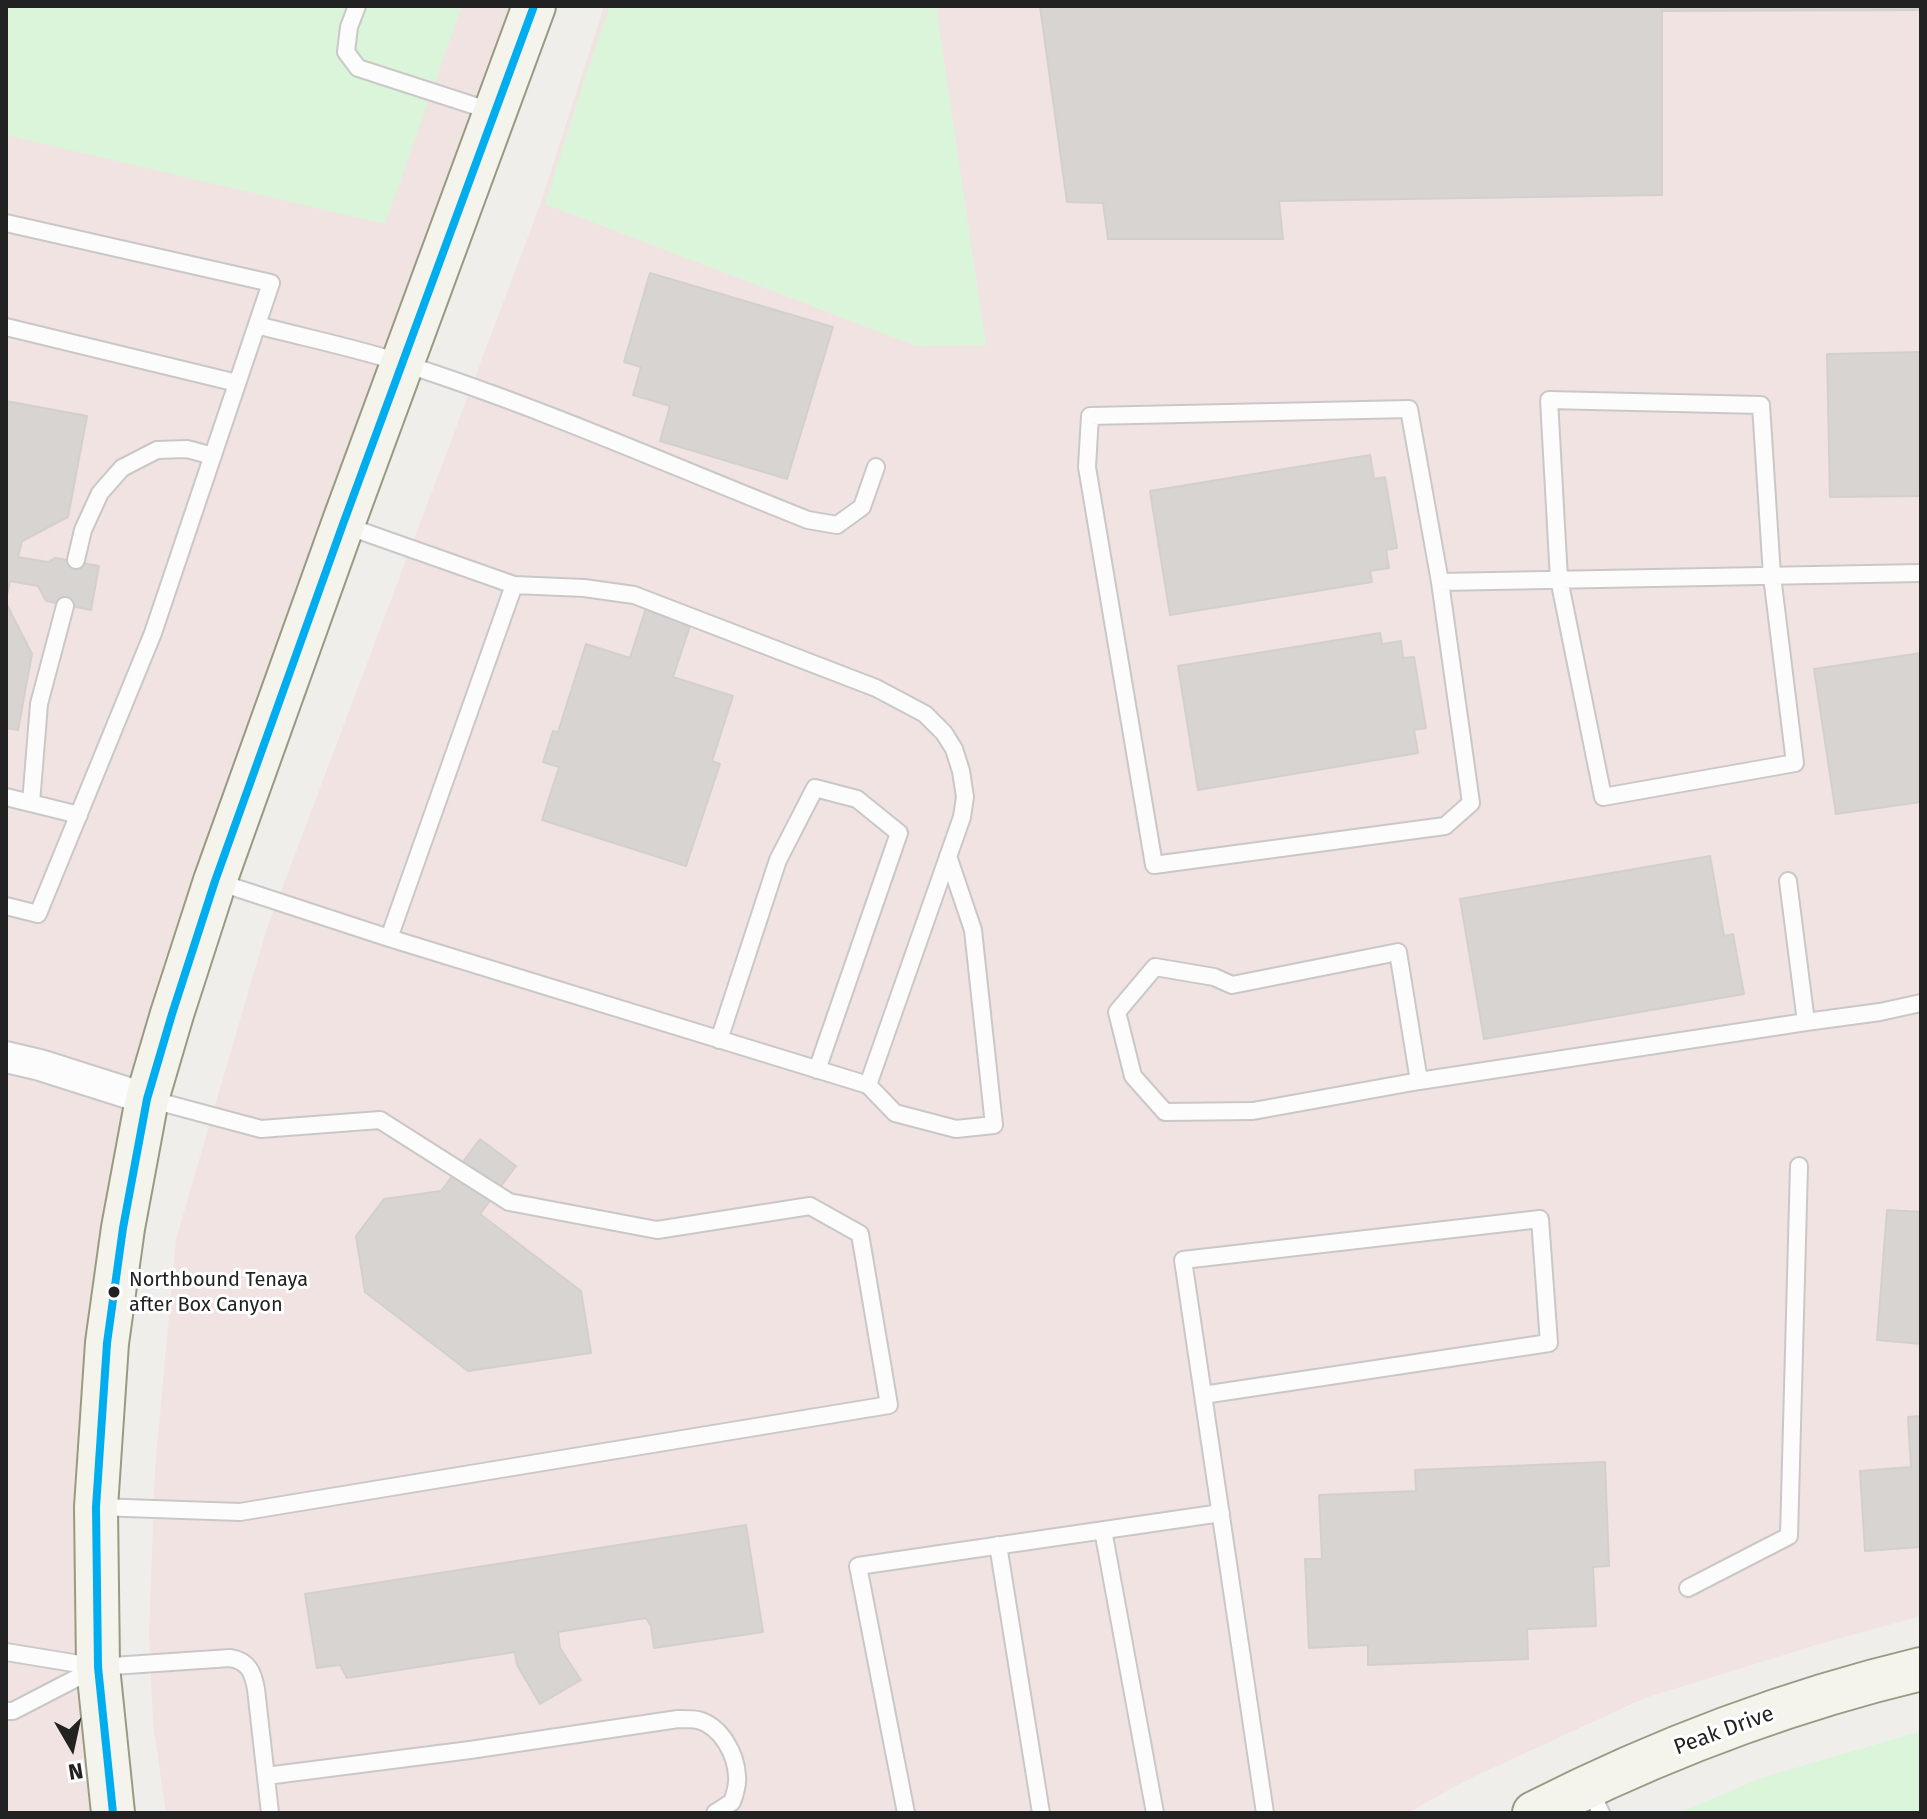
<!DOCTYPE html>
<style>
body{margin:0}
#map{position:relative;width:1927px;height:1819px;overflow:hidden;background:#f0eeeb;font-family:"Fira Sans",sans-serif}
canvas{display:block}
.frame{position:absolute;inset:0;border:8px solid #222;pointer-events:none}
.north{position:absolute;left:32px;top:1707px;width:80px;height:80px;-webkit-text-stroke:6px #fff;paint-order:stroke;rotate:171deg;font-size:22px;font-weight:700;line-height:32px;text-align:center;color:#222}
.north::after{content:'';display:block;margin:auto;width:28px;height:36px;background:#222;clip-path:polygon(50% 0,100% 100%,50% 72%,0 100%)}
</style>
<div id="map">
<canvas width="1927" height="1819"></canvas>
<div class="frame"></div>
<div class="north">N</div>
</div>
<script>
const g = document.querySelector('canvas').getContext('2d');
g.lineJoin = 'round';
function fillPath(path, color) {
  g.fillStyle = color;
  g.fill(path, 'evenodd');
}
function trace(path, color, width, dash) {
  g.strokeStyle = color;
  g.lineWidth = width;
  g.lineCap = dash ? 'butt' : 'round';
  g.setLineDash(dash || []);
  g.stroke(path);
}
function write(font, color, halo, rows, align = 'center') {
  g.font = font + ' "Fira Sans",sans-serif';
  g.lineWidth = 6;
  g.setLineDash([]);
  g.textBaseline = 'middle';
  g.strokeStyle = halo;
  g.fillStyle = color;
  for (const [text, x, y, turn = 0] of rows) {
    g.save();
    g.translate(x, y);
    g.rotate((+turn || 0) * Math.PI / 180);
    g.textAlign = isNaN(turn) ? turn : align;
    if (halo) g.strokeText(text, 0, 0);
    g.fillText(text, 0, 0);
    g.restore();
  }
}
fillPath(new Path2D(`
 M6,6H515L215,881L107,1343L119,1813H6Z
 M604,6H1921V1616L1816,1645L1645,1698L1471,1778L1407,1813H166L153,1724L149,1632L155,1469L176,1239L266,931L540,205Z`), '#f1e3e1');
fillPath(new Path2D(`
 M6,6H462L385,224L6,135Z
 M610,6H936L986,345L916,346L545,204L587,71Z
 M1921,1731V1813H1678L1761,1778Z`), '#daf5da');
const building = new Path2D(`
 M1040,6H1921V10L1662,11V195L1279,201L1283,239H1108L1103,203L1067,202Z
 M650,273L833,327L787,479L660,441L670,406L633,395L641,367L624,362Z
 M1921,352V496L1830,497L1827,354Z
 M6,401L87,416L68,517L22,541L18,557L48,562L55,558L99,566L91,610L46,601L38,586L10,581L6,600Z
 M1370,455L1374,479L1385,477L1397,548L1386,550L1389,568L1370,571L1372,582L1170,615L1150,491Z
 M6,603L32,654L18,730L6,728Z
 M646,608L691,623L673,677L733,696L712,761L720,764L686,866L542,820L559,767L543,762L553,731L558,732L586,644L630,658Z
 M1380,633L1382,644L1401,641L1403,658L1414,657L1426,728L1414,730L1418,753L1198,790L1178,666Z
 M1921,653V802L1836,814L1814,669Z
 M1710,856L1724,936L1733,934L1744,994L1484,1039L1460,899Z
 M480,1139L516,1166L480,1214L581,1291L591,1353L468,1371L365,1292L356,1236L384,1199L441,1191Z
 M1887,1210L1921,1212V1344L1877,1340Z
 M1921,1416V1547L1865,1551L1860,1471L1911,1467L1908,1417Z
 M1605,1462L1609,1566L1593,1567L1596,1626L1527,1629L1528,1659L1368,1665V1645L1309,1648L1305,1559H1322L1319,1495L1416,1491L1415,1470Z
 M746,1525L763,1632L654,1648L651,1626L646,1618L558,1632L560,1648L581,1680L540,1704L517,1665L515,1652L347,1678L340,1665L317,1668L305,1594Z`);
fillPath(building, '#d7d4d2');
trace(building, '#d3d0cc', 2);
const lane = new Path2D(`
 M357,6L349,27L346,52L358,68L494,112
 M6,223L271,283L153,633L38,914L6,906
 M257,325C306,338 356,348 405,364C542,408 674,467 808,520L837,525L862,507L876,467
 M6,327L237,383
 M1549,400L1761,405L1772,576L1795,763L1603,797L1559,579Z
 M1409,409L1440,582L1471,803L1445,826L1154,865L1087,467L1090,416Z
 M344,525L514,585L584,588L634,595L876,688L925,714L944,733L954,749L961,771L965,797L962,817L868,1085
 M76,560L83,530L100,493L122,468L157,450L187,449L213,456
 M1440,582L1921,573
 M6,797L79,815
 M31,803L39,704L65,606
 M215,881L389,938L868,1085L895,1113L956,1129L994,1125L973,930L948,856
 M1788,881L1806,1022L1880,1012L1921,1003
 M389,938L514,585
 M719,1040L778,860L815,788L857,799L899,833L817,1070
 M1419,1081L1398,952L1232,985L1214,977L1155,967L1117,1012L1133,1076L1165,1112L1253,1111L1419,1081L1806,1022
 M1203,1395L1549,1343L1540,1219L1183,1260L1265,1813
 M97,1507L240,1512L889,1405L860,1234L810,1206L657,1230L509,1202L380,1120L261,1129L149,1099
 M1103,1530L1155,1813
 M998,1545L1041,1813
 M1688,1588L1789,1536L1799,1166
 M6,1652L98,1667L230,1658C249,1661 253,1673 256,1689L270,1813
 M6,1711H13L96,1668
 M266,1776L470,1750L678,1719C684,1719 692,1719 698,1720C721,1726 736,1754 737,1776C738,1785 735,1794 732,1802L715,1813
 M1589,1787L1601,1813
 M906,1813L858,1566L1221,1513`);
const street = new Path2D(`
 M6,1057L40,1065L147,1099`);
const secondary = new Path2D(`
 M113,1813L98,1667L96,1507L107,1343L123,1228L147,1099L172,1014L215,881L343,524L534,6
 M1534,1813C1656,1751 1787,1701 1921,1669`);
trace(lane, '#c9c8c7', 20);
trace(street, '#c9c8c7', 34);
trace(secondary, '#999a82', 46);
trace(lane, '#fdfcfc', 16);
trace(street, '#fdfcfc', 30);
trace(secondary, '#f4f4ed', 42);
trace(new Path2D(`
 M113,1813L98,1667L96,1507L107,1343L123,1228L147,1099L172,1014L215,881L343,524L534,6`), '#00adef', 8);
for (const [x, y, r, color] of [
 [114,1292,7,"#222"]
]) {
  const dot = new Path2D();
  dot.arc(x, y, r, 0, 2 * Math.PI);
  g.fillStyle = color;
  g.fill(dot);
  trace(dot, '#fff', 3);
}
write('20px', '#222', '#fff', [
 ["Northbound Tenaya",129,1280],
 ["after Box Canyon",129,1305]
], 'left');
write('22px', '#222', '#fff', [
 ["Peak Drive",1724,1731,-20]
]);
</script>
